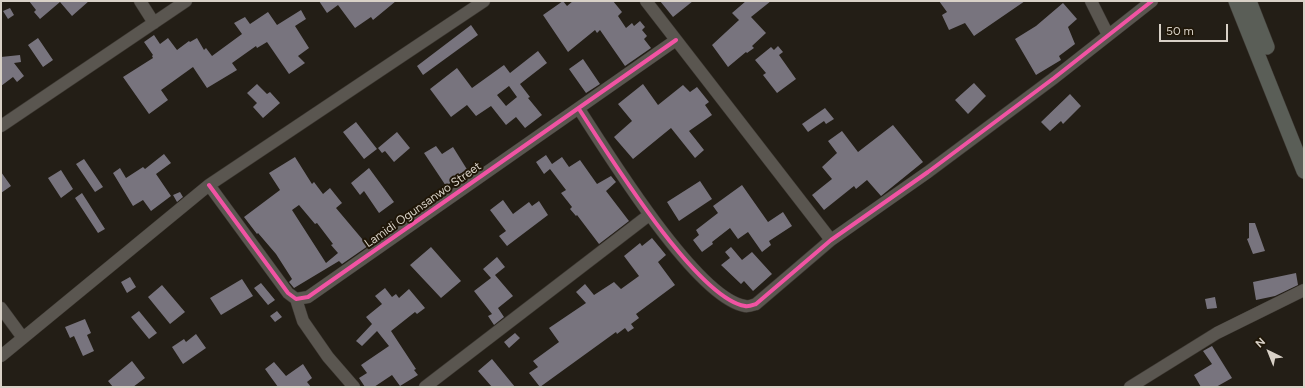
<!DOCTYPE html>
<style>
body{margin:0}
#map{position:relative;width:1305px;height:388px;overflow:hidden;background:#231e16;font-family:Figtree,sans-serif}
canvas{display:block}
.frame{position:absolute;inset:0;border:2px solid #d8d1c7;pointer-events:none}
.north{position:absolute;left:1249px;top:332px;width:40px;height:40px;-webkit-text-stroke:3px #1f1607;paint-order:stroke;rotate:317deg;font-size:11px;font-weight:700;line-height:16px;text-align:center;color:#d8d1c7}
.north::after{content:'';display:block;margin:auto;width:14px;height:18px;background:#d8d1c7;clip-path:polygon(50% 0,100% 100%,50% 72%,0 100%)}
.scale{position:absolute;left:1159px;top:24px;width:69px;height:18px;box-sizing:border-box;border:2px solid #d8d1c7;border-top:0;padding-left:5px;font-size:12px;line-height:14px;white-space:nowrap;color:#d8d1c7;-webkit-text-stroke:3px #1f1607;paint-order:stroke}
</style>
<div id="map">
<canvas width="1305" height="388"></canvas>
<div class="frame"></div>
<div class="north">N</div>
<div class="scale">50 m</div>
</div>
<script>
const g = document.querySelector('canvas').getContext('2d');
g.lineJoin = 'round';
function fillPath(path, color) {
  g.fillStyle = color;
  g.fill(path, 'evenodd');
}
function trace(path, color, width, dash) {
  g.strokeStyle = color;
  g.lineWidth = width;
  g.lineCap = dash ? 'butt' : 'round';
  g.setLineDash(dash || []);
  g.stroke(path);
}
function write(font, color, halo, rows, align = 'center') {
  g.font = font + ' Figtree,sans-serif';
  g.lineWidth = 4;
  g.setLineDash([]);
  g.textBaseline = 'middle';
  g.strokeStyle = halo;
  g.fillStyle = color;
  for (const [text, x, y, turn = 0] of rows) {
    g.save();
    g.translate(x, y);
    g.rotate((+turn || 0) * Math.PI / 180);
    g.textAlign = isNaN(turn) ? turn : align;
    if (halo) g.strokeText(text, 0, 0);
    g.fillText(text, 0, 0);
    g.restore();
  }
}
fillPath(new Path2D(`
 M29,1H89L72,16L60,2L40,19L34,12L36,10Z
 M319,1H396L373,20L371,17L355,28L338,5L327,13Z
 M563,1L567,6L573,1H613L622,12L618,16L626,28L632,23L634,26L640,21L645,27L642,30L647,36L644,39L651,48L625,66L600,30L597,33L595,30L568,52L543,15Z
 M660,1H693L673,17Z
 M746,1H771L751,17L766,33L752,46L754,48L747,53L746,52L728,67L712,45L739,20L732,13Z
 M939,1H1025L974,36L965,23L949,30L942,15L947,12Z
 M1063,3L1077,19L1068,27L1075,44L1059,56L1061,60L1036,75L1015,39L1036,26Z
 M10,8L14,15L8,19L3,11Z
 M301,10L306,19L295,26L309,48L298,56L305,63L289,74L267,42L257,48L256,46L232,63L237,70L207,88L193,67L161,90L168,100L149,114L123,77L153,58L152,56L153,55L144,42L154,35L160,44L168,38L177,50L189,41L190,42L197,38L204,50L206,48L212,56L242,34L234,23L245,17L250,24L268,12L277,25Z
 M471,25L478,35L423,75L417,66Z
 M38,38L53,60L43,67L28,45Z
 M778,46L783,52L779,55L796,79L777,93L763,75L766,73L755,60L771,47L774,50Z
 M538,51L547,63L520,84L530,97L528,98L542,115L525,128L516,117L506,125L491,106L476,116L467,105L451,117L430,89L457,68L472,88L504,65L510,73ZM509,86L517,97L506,106L497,95Z
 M20,55L21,62L14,63L24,76L17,82L13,77L1,86V57Z
 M583,59L600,84L586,93L569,69Z
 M974,83L986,96L968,114L955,100Z
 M257,84L267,94L270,92L280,103L263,118L253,107L257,103L247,93Z
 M643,84L658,105L683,85L690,92L697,87L709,102L705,105L712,115L689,131L704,150L695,158L671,128L633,159L614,137L632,121L618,104Z
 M1070,94L1081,106L1063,124L1061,121L1050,131L1041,122Z
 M825,108L834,119L826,124L824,121L808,132L802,124Z
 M356,122L377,149L364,159L343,132Z
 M893,125L923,162L881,196L867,180L856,189L854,186L824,210L812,195L832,179L822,167L837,153L828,141L842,131L858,152Z
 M397,132L410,148L394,162L385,151L382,153L378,148Z
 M436,146L442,154L453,147L468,171L446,186L424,153Z
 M164,154L171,163L156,174L171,196L151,211L143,200L133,206L113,173L120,168L126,178L143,167L145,169Z
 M546,155L552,164L562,157L569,167L580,160L597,184L611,176L616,182L606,191L629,221L599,244L577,215L576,216L570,209L572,207L561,193L566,190L550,169L544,174L536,162Z
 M295,157L312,184L314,182L323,194L330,188L342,203L336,208L368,246L342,264L339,261L294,288L289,282L292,279L276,254L258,233L257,234L244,217L280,190L269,173ZM299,205L315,224L317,223L333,244L331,245L338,253L326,263L292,210Z
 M84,159L103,187L95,192L76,164Z
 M369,168L394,202L379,213L364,191L360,195L351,183Z
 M61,170L73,189L61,198L48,178Z
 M1,172L11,186L1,193Z
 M700,181L712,199L679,221L667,202Z
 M742,185L768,222L783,212L792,226L769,241L771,245L762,252L748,232L738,239L730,228L712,242L713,244L702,252L693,240L699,235L696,230L718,213L713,206Z
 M180,192L183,197L177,202L173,195Z
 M82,193L105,229L98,233L75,198Z
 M503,200L513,214L529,202L532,206L539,201L548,215L507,246L499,236L506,231L490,210Z
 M1249,223H1255L1265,251L1253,254L1247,239L1249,238Z
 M652,238L666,255L658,262L675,285L636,314L639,318L631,324L634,328L628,332L625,328L617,334L616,332L540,387L529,373L538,367L533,361L559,342L549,328L586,303L576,292L585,284L594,295L614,282L621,289L639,276L624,256L640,243L642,246Z
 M431,247L461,281L441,298L410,265Z
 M731,247L742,260L752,252L772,274L753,291L744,281L741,284L721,265L730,258L725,252Z
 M497,257L505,267L495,275L513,296L498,308L504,317L494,325L488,316L492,314L474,291L491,278L483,269Z
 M1296,273L1298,285L1275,296L1256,300L1253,282Z
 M130,277L136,287L127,293L121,282Z
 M242,279L253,296L221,315L210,298Z
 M261,283L275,300L268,305L254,288Z
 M162,285L185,312L170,324L148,297Z
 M385,288L392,297L396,294L399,298L409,289L425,308L417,314L415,312L391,331L416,369L414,370L418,375L400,386L392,375L374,387H365L359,378L367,373L361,365L389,346L377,331L362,346L356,341L372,324L366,317L382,304L375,296Z
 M1215,297L1217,308L1207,309L1205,299Z
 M139,311L157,333L149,339L131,317Z
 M277,311L282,317L275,322L270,316Z
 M85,319L91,333L87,335L94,351L83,356L74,336L70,338L65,327Z
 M515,333L520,338L509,348L504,342Z
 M196,334L206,348L183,364L172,347L184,339L186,342Z
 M1212,346L1232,378L1216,387H1201L1194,375L1212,364L1203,351Z
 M492,359L515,387H492L478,371Z
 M132,361L145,378L133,387H113L108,381Z
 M274,362L286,376L303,364L312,378L307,382L311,387H278L265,369Z`), '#78747e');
const minor = new Path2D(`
 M140,1L154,23
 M646,1L831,240
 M1091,1L1108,35
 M579,109C607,152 696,298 745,306C748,307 753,305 756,304L831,240L928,172L1054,78L1152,1
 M1,126L186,1
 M209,185L288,293L296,299L308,297L676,40
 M296,299L303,321L328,357L354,387
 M1,308L23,338
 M1,356L209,185L484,1
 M425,387L649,215
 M1130,387L1217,333L1304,290`);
const major = new Path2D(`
 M1236,1L1304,171
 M1249,1L1267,47`);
trace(minor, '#3d3832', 13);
trace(major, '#3d3832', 16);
trace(minor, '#5a5650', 12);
trace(major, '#5a5e57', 15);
trace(new Path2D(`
 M579,109C607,152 696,298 745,306C748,307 753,305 756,304L831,240L928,172L1054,78L1152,1
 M209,185L288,293L296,299L308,297L676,40`), '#f153a3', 4);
write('12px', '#d8d1c7', '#1f1607', [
 ["Lamidi Ogunsanwo Street",423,205,-35]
]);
</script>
